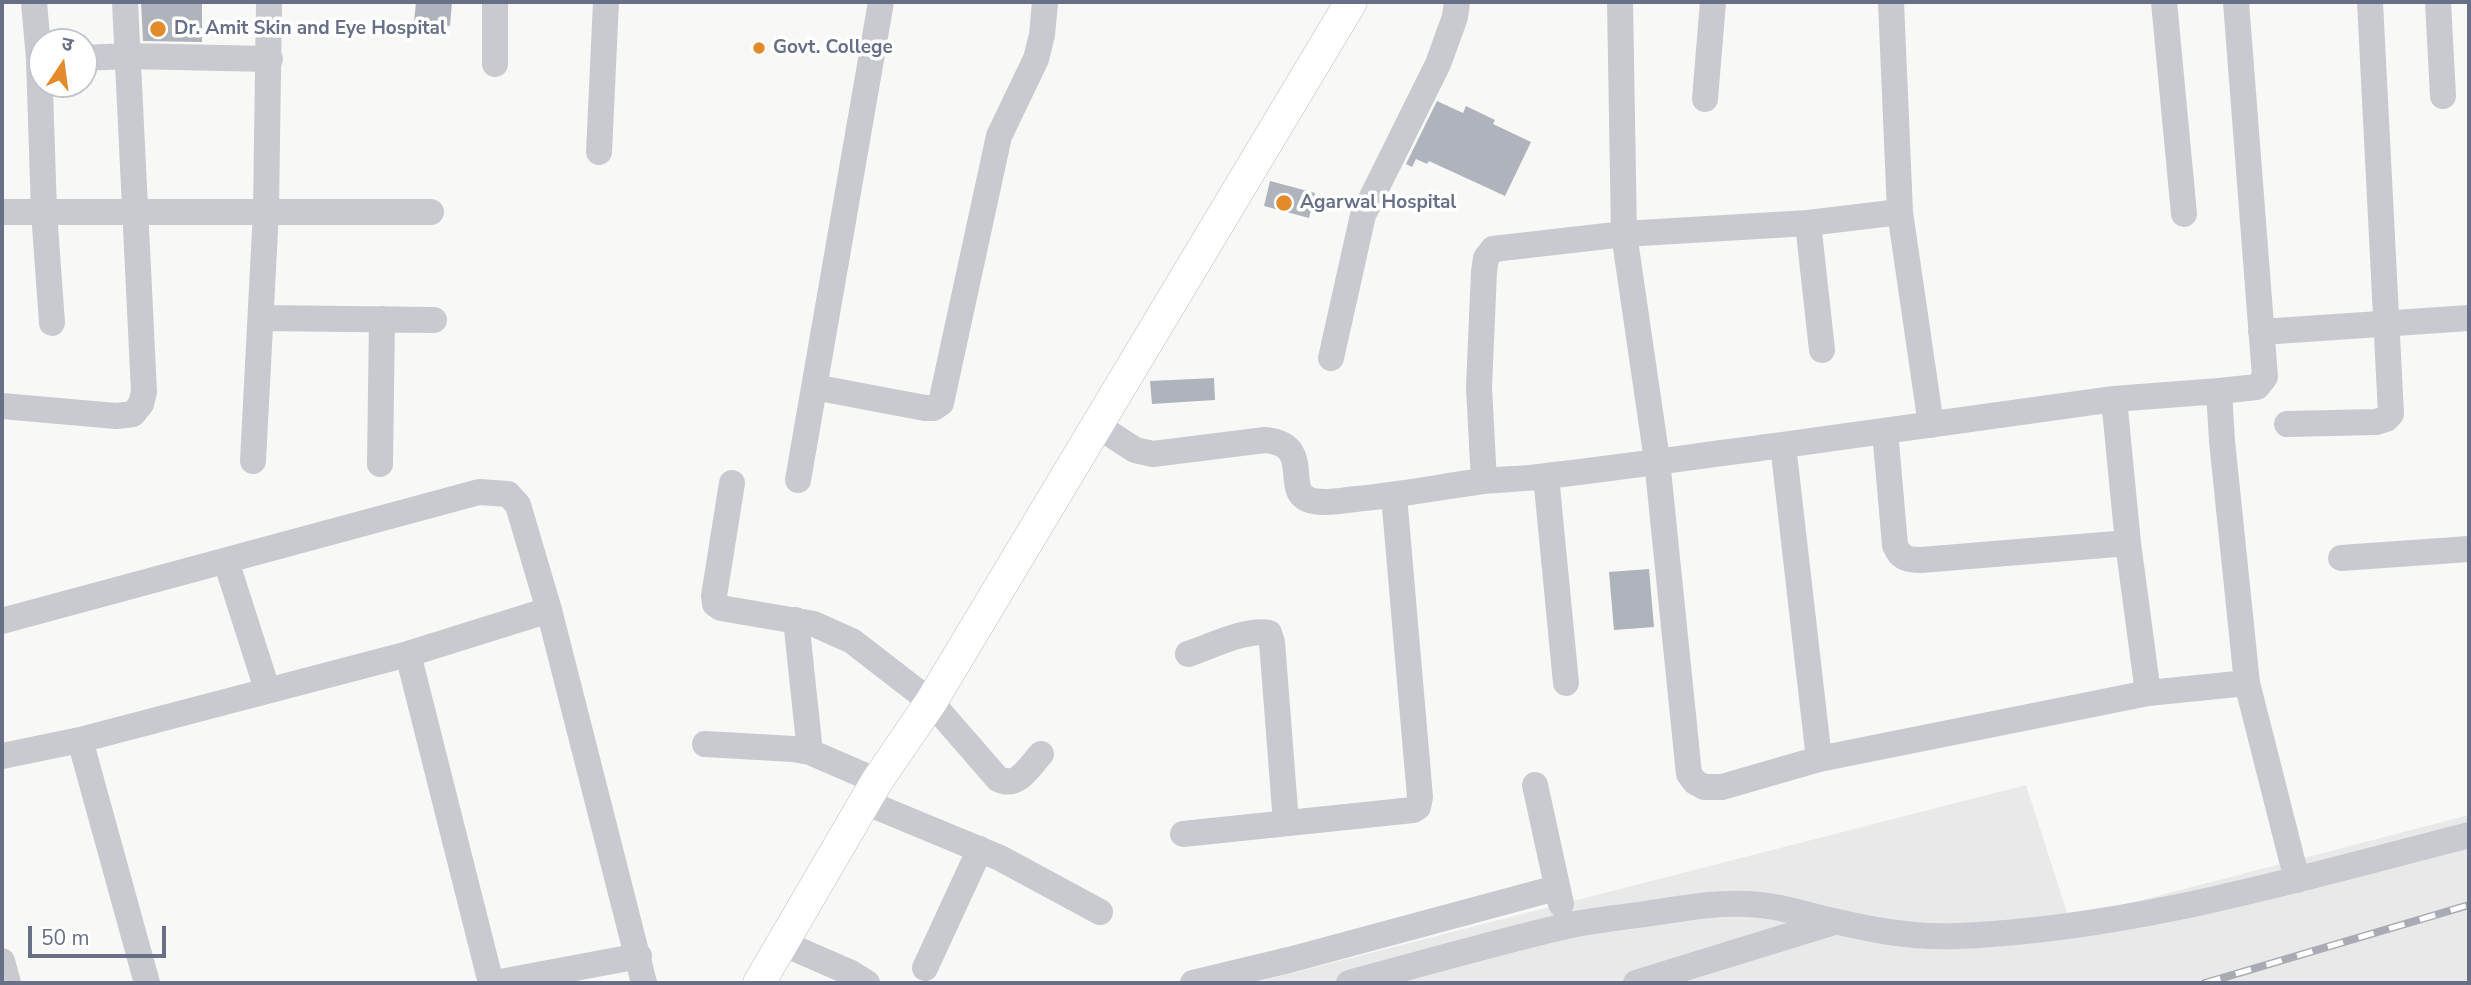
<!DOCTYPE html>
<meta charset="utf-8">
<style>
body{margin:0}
#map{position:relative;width:2471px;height:985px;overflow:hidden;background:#f8f8f6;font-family:"Nunito Sans","Noto Sans Devanagari",sans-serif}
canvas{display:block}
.frame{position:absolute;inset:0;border:4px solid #677087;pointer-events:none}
.north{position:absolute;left:28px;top:28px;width:70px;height:70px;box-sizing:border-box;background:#fff;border:2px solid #c2c6cf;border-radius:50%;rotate:13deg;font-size:19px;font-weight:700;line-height:28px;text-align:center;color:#677087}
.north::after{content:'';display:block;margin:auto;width:24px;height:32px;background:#e38b2b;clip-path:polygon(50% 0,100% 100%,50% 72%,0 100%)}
.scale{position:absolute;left:28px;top:926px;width:138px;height:32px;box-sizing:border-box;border:4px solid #677087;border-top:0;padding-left:9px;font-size:21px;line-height:24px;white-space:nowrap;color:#677087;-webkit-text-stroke:5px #fff;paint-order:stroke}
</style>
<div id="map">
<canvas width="2471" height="985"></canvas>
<div class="frame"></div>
<div class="north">उ</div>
<div class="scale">50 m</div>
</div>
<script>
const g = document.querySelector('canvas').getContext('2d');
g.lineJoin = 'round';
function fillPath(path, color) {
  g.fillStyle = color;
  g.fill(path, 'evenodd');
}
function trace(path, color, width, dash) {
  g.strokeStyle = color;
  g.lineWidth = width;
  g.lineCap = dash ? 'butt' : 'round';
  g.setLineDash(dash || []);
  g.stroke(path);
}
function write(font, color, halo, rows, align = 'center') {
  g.font = font + ' "Nunito Sans",sans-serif';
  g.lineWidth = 7;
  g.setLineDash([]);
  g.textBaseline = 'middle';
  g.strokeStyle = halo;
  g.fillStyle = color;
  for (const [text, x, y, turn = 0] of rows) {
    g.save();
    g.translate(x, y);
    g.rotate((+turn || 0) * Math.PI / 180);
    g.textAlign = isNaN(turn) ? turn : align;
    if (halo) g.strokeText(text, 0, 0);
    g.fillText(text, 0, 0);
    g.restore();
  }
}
fillPath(new Path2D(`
 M2026,785L2069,919L2469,815V983H1253Z`), '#e9e9e9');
fillPath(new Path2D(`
 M141,2H202V42L143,41Z
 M416,2H452L450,26L414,22Z
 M1437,101L1463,113L1466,106L1495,120L1493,124L1531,142L1505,196L1429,161L1427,164L1416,159L1412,167L1406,164Z
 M1270,181L1315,193L1309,218L1264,206Z
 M1214,378L1215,400L1152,404L1150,381Z
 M1649,569L1654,627L1614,630L1609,572Z`), '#afb3bc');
const major = new Path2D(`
 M759,983L877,781L931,702L1351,2`);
trace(major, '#bbbdc2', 33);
trace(new Path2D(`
 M34,2L39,59L44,212L52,323
 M1620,2L1624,234L1657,460L1689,774L1695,782L1704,787H1722L1819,759L2148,693
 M1891,2L1900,212L1931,425
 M2164,2L2184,214
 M2236,2L2265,377L2257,387L2219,391L2222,441L2247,683L2297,880
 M2438,2L2443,96
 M84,58L127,56L270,59
 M495,64V2
 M1705,99L1713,2
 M599,152L606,2
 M2,212H431
 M1808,223L1822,350
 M261,318L434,320
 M2261,332L2469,318
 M1331,358L1363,215L1438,64L1455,17L1457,2
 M814,387L925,408H934L941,403L999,136L1036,59L1042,35L1045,2
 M2114,399L2219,391
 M2,406L116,416L133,414L141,404L144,392L125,2
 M2287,424L2376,422L2386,419L2391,414L2370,2
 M1098,426L1135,450L1153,454L1265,440C1318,445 1278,495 1314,501C1328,504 1343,500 1356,499C1399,495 1440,487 1483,481C1504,479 1525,479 1546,476C1625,467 1704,455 1783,445
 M1885,431L1895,545C1900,558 1907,560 1921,560L2128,543
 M253,461L266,211L269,2
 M380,464L382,319
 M1546,476L1566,683
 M798,480L881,2
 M1484,481L1479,387L1484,272L1486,258L1493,249L1624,234L1808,223L1900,212
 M732,483L714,596L715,604L721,608L814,624L852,641L931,702L998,779C1018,789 1029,767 1041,754
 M2341,558L2469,549
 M226,561L267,689
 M796,620L810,752
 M2,621L479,492L508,494L518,505L549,610L644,983
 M408,654L491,983
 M1188,654C1210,647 1246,628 1269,633L1272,642L1286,823
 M80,740L147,983
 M705,744L793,749L810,752L877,781
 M2,756L80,740L408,654L549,610
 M1819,759L1783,445L2114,399L2128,543L2148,693L2247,683
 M1535,785L1561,904
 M865,802L1000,858L1100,912
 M1183,834L1413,810L1418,807L1420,797L1394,496
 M782,943L851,973L867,983
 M2,961L8,983
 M925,968L980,849
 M495,983L639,956
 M1193,983L1289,960L1556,888
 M1349,983C1421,964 1493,943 1566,926C1592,920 1619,918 1645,914C1680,909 1713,902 1748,904C1773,905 1797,912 1821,918C1867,929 1910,938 1957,936C2132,929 2301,878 2469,835
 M1636,983L1834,922`), '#c9cacf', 26);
trace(major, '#fff', 32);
const rail = new Path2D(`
 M2205,983L2469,905`);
trace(rail, '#a8abb3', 8);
trace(rail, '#fff', 5, [16]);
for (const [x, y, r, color] of [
 [158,29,9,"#e38b2b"],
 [759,48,7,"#e38b2b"],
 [1284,203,9,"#e38b2b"]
]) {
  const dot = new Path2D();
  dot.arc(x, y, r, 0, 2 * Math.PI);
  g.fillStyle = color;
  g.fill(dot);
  trace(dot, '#fff', 2.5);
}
write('bold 19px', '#677087', '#fff', [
 ["Dr. Amit Skin and Eye Hospital",174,29],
 ["Govt. College",773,48],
 ["Agarwal Hospital",1300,203]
], 'left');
</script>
